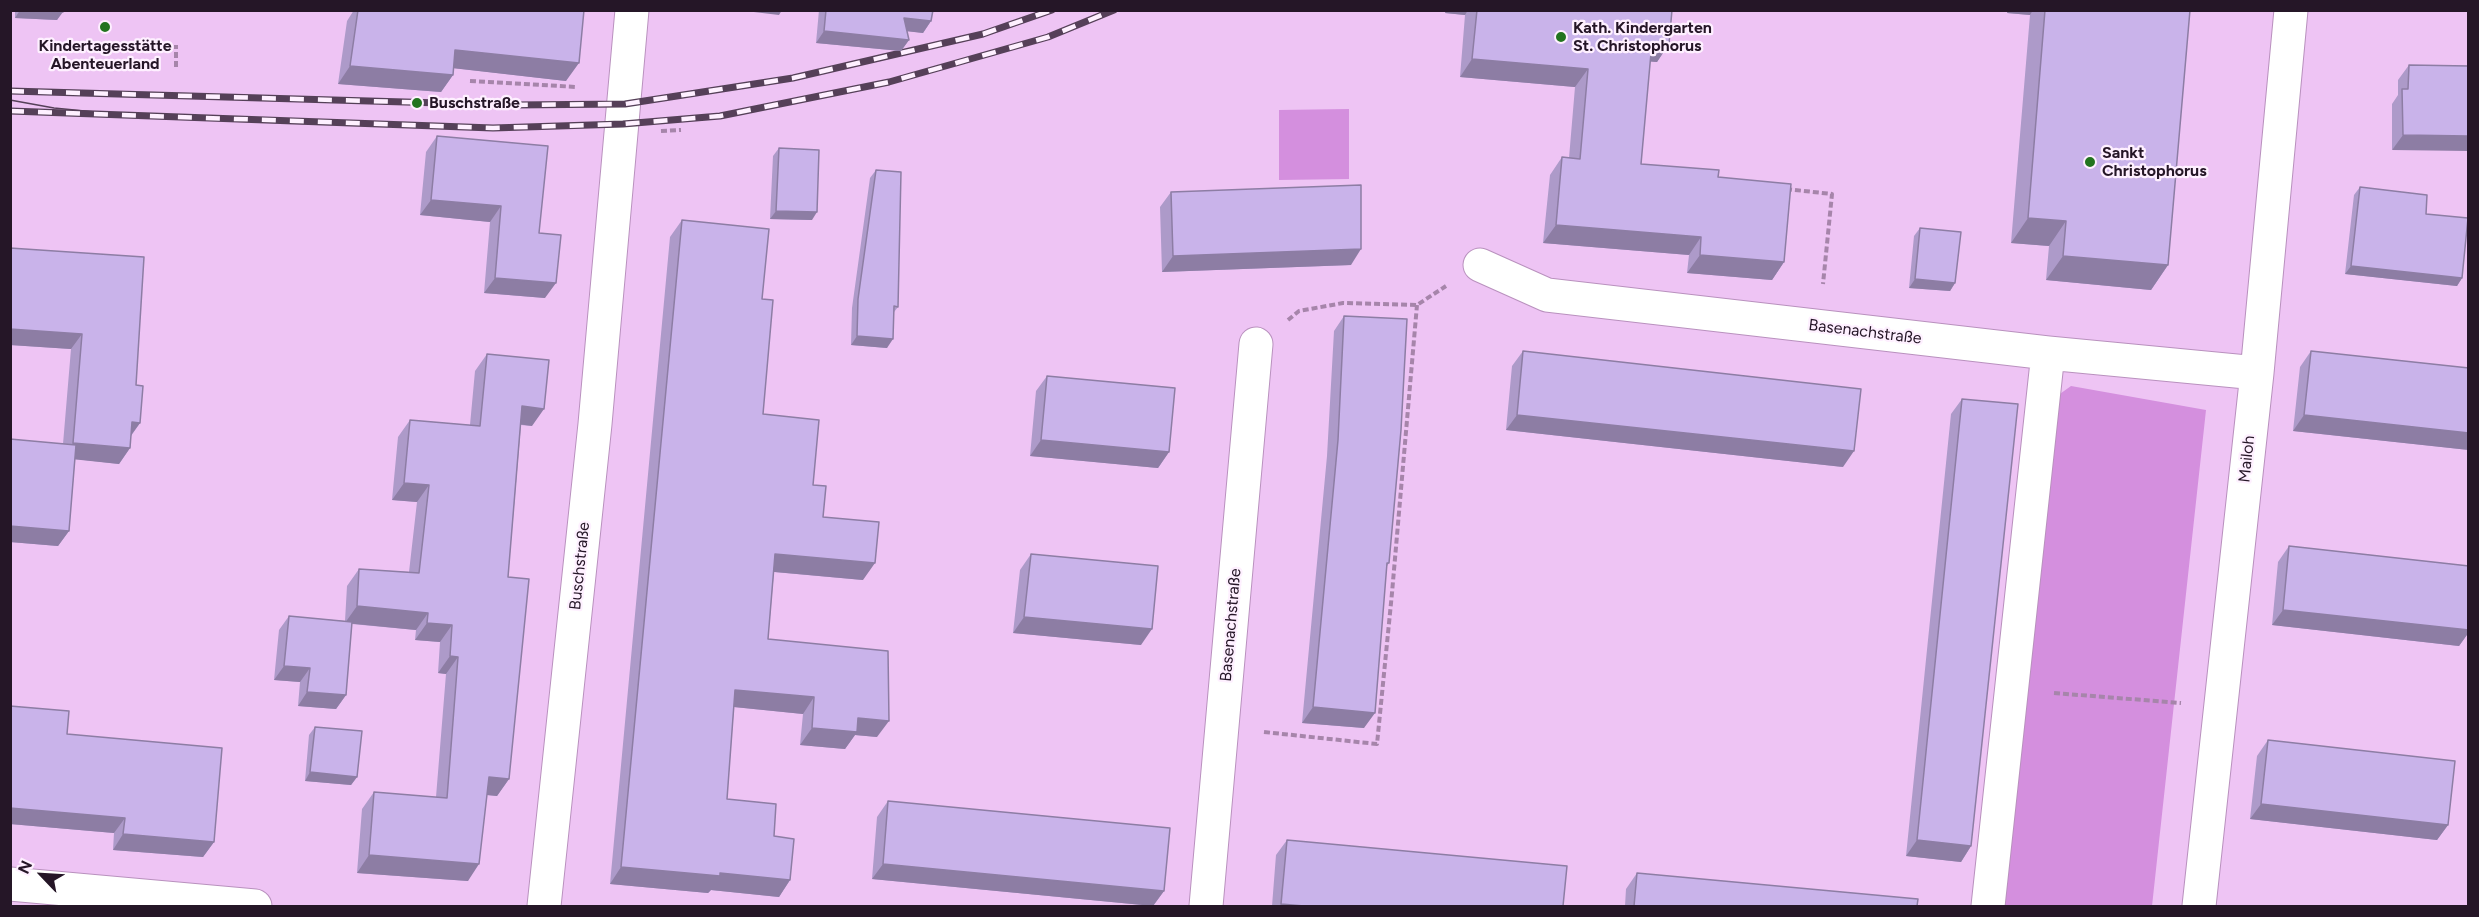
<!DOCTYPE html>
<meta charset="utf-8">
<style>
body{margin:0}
#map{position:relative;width:2479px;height:917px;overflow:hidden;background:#eec4f4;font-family:Figtree,sans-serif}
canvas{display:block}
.frame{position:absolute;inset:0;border:12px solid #251627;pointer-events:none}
.north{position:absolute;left:12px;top:845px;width:60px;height:60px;-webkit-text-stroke:4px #fef0ff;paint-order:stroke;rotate:295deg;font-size:16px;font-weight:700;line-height:24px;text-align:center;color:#251627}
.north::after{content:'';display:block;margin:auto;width:21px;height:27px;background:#251627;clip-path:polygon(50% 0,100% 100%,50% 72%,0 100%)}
</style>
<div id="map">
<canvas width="2479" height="917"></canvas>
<div class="frame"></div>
<div class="north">N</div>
</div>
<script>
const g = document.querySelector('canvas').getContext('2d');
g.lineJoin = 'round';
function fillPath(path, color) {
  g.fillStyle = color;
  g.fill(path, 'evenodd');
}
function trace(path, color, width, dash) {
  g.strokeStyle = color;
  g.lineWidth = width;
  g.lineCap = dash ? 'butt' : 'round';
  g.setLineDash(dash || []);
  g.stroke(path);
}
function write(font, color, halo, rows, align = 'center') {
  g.font = font + ' Figtree,sans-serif';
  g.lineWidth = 4.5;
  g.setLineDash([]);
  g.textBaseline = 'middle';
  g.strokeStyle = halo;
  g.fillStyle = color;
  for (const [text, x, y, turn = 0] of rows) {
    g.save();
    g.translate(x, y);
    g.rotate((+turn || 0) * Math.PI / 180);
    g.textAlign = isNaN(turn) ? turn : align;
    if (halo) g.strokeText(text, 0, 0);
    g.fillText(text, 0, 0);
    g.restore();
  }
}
fillPath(new Path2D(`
 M1349,109V179L1279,180V110Z
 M2071,386L2206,410L2152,906H1999L2057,396Z`), '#d48fde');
const minor = new Path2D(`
 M1480,265L1547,295L2048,353L2257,373
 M10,884L255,906
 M1206,906L1256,344
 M1988,906L2048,353
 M2199,906L2257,373L2291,10`);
const tertiary = new Path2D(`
 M544,906L595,424L632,10`);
trace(minor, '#b991be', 35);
trace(tertiary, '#b991be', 35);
trace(new Path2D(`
 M176,67V45
 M470,81L577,87
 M661,131L681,130
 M1786,189L1832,194L1823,284
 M1288,320L1299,311L1343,303L1417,305L1446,286
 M2054,693L2181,703
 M1264,732L1377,744L1392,593L1417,305`), '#a685aa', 4, [6, 3]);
trace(minor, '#fff', 33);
trace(tertiary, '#fff', 33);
trace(new Path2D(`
 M10,100L54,108L115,114`), '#554058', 1.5);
const rail = new Path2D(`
 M10,91L513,105L625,104L793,78L983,34L1052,10
 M10,111L493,128L623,124L720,116L889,82L1048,37L1114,10`);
trace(rail, '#554058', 7);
trace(rail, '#fef0ff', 4.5, [14]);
fillPath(new Path2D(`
 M15,10H63L57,20L15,18Z
 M354,10H584L566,81L453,68V75L441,92L338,84L347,21Z
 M819,10H933L931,21L923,33L907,31L909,40L901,51L816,43Z
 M1445,10H1672L1669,44L1657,62L1650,61L1641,164L1718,177L1784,262L1772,280L1687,273L1689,255L1543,243L1550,175L1562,157L1569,158L1575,87L1460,77L1465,15L1445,13Z
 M2007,10H2190L2168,265L2151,290L2046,280L2049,246L2011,243L2030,15L2007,13Z
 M2409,65L2469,66L2392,150V104L2398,95V80Z
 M437,136L539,233L545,298L484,293L490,222L420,215L426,152Z
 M779,148L812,220L770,219L773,156Z
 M876,170L898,307L894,312L887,348L851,345L852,308L870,178Z
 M2360,187L2426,214L2462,278L2457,286L2345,274L2354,195Z
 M1171,192L1351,265L1162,272L1160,207Z
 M682,220L762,299L763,414L813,485L823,517L863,580L774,572L768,639L877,737L855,735L845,749L800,745L803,714L734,707L727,799L774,836L790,880L779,897L711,890L708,893L610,884L670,237Z
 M1920,228L1955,283L1950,291L1909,288L1914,236Z
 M10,248L136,385L140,423L131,436L130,448L119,464L75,459L69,531L58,546L10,542V439L63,444L71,349L10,345Z
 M1344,316L1389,563L1387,566L1364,728L1302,723L1327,456L1334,331Z
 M1523,351L1843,467L1506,430L1512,366Z
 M2311,351L2469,368V450L2293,431L2300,367Z
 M487,354L532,426L521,425L508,577L509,779L497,796L487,795L468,881L357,873L362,809L374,792L436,797L446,674L438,673L440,642L415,640L416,630L352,624L346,695L336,709L298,706L300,682L274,680L279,630L289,616L345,621L347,586L359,569L409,572L417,502L392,500L398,437L410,420L470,425L475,371Z
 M1047,376L1169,452L1158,468L1030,456L1036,391Z
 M1962,399L1971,846L1961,862L1906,856L1951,414Z
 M2289,546L2469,566V632L2459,646L2272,625L2278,562Z
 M1031,554L1141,645L1013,633L1020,570Z
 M10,706L67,734L214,842L203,857L113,850L114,833L10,824Z
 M315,727L357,777L351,785L305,781L309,735Z
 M2268,740L2448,825L2437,840L2250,819L2257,756Z
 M888,801L1164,891L1153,906L872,879L877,817Z
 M1287,840L1563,906H1272L1276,855Z
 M1637,873L1917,906H1625L1626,889Z`), '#ad9ac9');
fillPath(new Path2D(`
 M20,10L63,12L57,20L15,18Z
 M737,10H782L779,15Z
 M1447,10H1468L1465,15L1445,13Z
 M2009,10H2033L2030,15L2007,13Z
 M904,18L931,21L923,33L896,30Z
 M824,31L909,40L901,51L816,43Z
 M1652,42L1669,44L1657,62L1639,61Z
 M455,50L579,63L566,81L443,67Z
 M1472,59L1588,69L1575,87L1460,77Z
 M350,66L453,75L441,92L338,84Z
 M2403,135L2469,136V151L2392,150Z
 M431,200L501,206L490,222L420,215Z
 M776,211L817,212L812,220L770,219Z
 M2028,218L2066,221L2049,246L2011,243Z
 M1556,225L1701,237L1689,255L1543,243Z
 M1361,249L1351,265L1162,272L1173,256Z
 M1700,255L1784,262L1772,280L1687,273Z
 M2063,256L2168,265L2151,290L2046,280Z
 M2351,266L2462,278L2457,286L2345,274Z
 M495,278L556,283L545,298L484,293Z
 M1915,279L1955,283L1950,291L1909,288Z
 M10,329L82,334L71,349L10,345Z
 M857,336L893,339L887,348L851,345Z
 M522,406L544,409L532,426L510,423Z
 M1517,415L1854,451L1843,467L1506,430Z
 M2304,415L2469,433V450L2293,431Z
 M132,422L140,423L129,438Z
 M1041,440L1169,452L1158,468L1030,456Z
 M73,443L130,448L119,464L62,458Z
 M404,483L429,485L417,502L392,500Z
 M10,526L69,531L58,546L10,542Z
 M775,554L875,563L863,580L764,571Z
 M357,606L428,613L416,630L345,623Z
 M2283,610L2469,630V632L2459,646L2272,625Z
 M1024,617L1152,629L1141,645L1013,633Z
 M427,623L452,625L440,642L415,640Z
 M450,656L458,657L446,674L438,673Z
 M284,666L310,668L300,682L274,680Z
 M735,690L814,697L803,714L724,706Z
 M307,692L346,695L336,709L298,706Z
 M1313,707L1375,713L1364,728L1302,723Z
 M858,718L889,721L877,737L855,735L845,749L800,745L812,728Z
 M310,772L357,777L351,785L305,781Z
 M489,777L509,779L497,796L477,794Z
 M2261,804L2448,825L2437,840L2250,819Z
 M10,808L125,818L114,833L10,824Z
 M123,834L214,842L203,857L113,850Z
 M1917,840L1971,846L1961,862L1906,856Z
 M369,855L479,864L468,881L357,873Z
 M883,864L1164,891L1153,906L872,879Z
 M621,867L720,873L790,880L779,897L711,890L708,893L610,884Z
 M1281,904L1304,906H1280Z`), '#8d7da4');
const building = new Path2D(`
 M28,10H63V12Z
 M358,10H584L579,63L455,50L453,75L350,66Z
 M826,10H933L931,21L904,18L909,40L824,31Z
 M1477,10H1672L1669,44L1652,42L1641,164L1719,170L1718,177L1791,184L1784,262L1700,255L1701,237L1556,225L1562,157L1580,159L1588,69L1472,59Z
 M2045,10H2190L2168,265L2063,256L2066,221L2028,218Z
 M2409,65L2469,66V136L2403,135L2402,89H2408Z
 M437,136L548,146L539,233L561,235L556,283L495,278L501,206L431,200Z
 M779,148L819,150L817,212L776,211Z
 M876,170L901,172L898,307L894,306L893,339L857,336L858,299Z
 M1361,185V249L1173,256L1171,192Z
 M2360,187L2427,195L2426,214L2468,218L2462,278L2351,266Z
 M682,220L769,229L762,299L773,300L763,414L819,420L813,485L826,486L823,517L879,522L875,563L775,554L768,639L888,651L889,721L858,718L857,732L812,728L814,697L735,690L727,799L776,804L774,836L794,839L790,880L720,873V876L621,867Z
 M1920,228L1961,232L1955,283L1915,279Z
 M10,248L144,257L136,385L143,386L140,423L132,422L130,448L73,443L82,334L10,329Z
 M1344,316L1407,319L1401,430L1389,563H1387L1375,713L1313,707L1338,440Z
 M1523,351L1861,389L1854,451L1517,415Z
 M2311,351L2469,368V433L2304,415Z
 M487,354L549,360L544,409L522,406L508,577L529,579L509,779L489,777L479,864L369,855L374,792L447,798L458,657L450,656L452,625L427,623L428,613L357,606L359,569L419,573L429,485L404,483L410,420L480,426Z
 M1047,376L1175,388L1169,452L1041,440Z
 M1962,399L2018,404L1971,846L1917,840Z
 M10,439L76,445L69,531L10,526Z
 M2289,546L2469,566V630L2283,610Z
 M1031,554L1158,566L1152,629L1024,617Z
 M289,616L352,622L346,695L307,692L310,668L284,666Z
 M10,706L69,711L67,734L222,748L214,842L123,834L125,818L10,808Z
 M315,727L362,731L357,777L310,772Z
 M2268,740L2455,761L2448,825L2261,804Z
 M888,801L1170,828L1164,891L883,864Z
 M1287,840L1567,866L1563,906H1304L1281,904Z
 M1637,873L1918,899L1917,906H1634Z`);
fillPath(building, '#c9b3ea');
trace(building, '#8d7da4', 1.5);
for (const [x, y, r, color] of [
 [105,27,6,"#22741f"],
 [1561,37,6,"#22741f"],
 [417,103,6,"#22741f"],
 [2090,162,6,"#22741f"]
]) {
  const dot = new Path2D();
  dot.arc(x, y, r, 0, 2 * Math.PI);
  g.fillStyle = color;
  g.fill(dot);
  trace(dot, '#fef0ff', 2);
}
write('bold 16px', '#251627', '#fef0ff', [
 ["Kath. Kindergarten",1573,28],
 ["St. Christophorus",1573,46],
 ["Kindertagesstätte",105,46,"center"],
 ["Abenteuerland",105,64,"center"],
 ["Buschstraße",429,103],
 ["Sankt",2102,153],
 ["Christophorus",2102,171]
], 'left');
write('16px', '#251627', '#fef0ff', [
 ["Basenachstraße",1865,332,7],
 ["Mailoh",2247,459,-84],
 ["Buschstraße",580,566,-84],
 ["Basenachstraße",1231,625,-85]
]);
</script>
